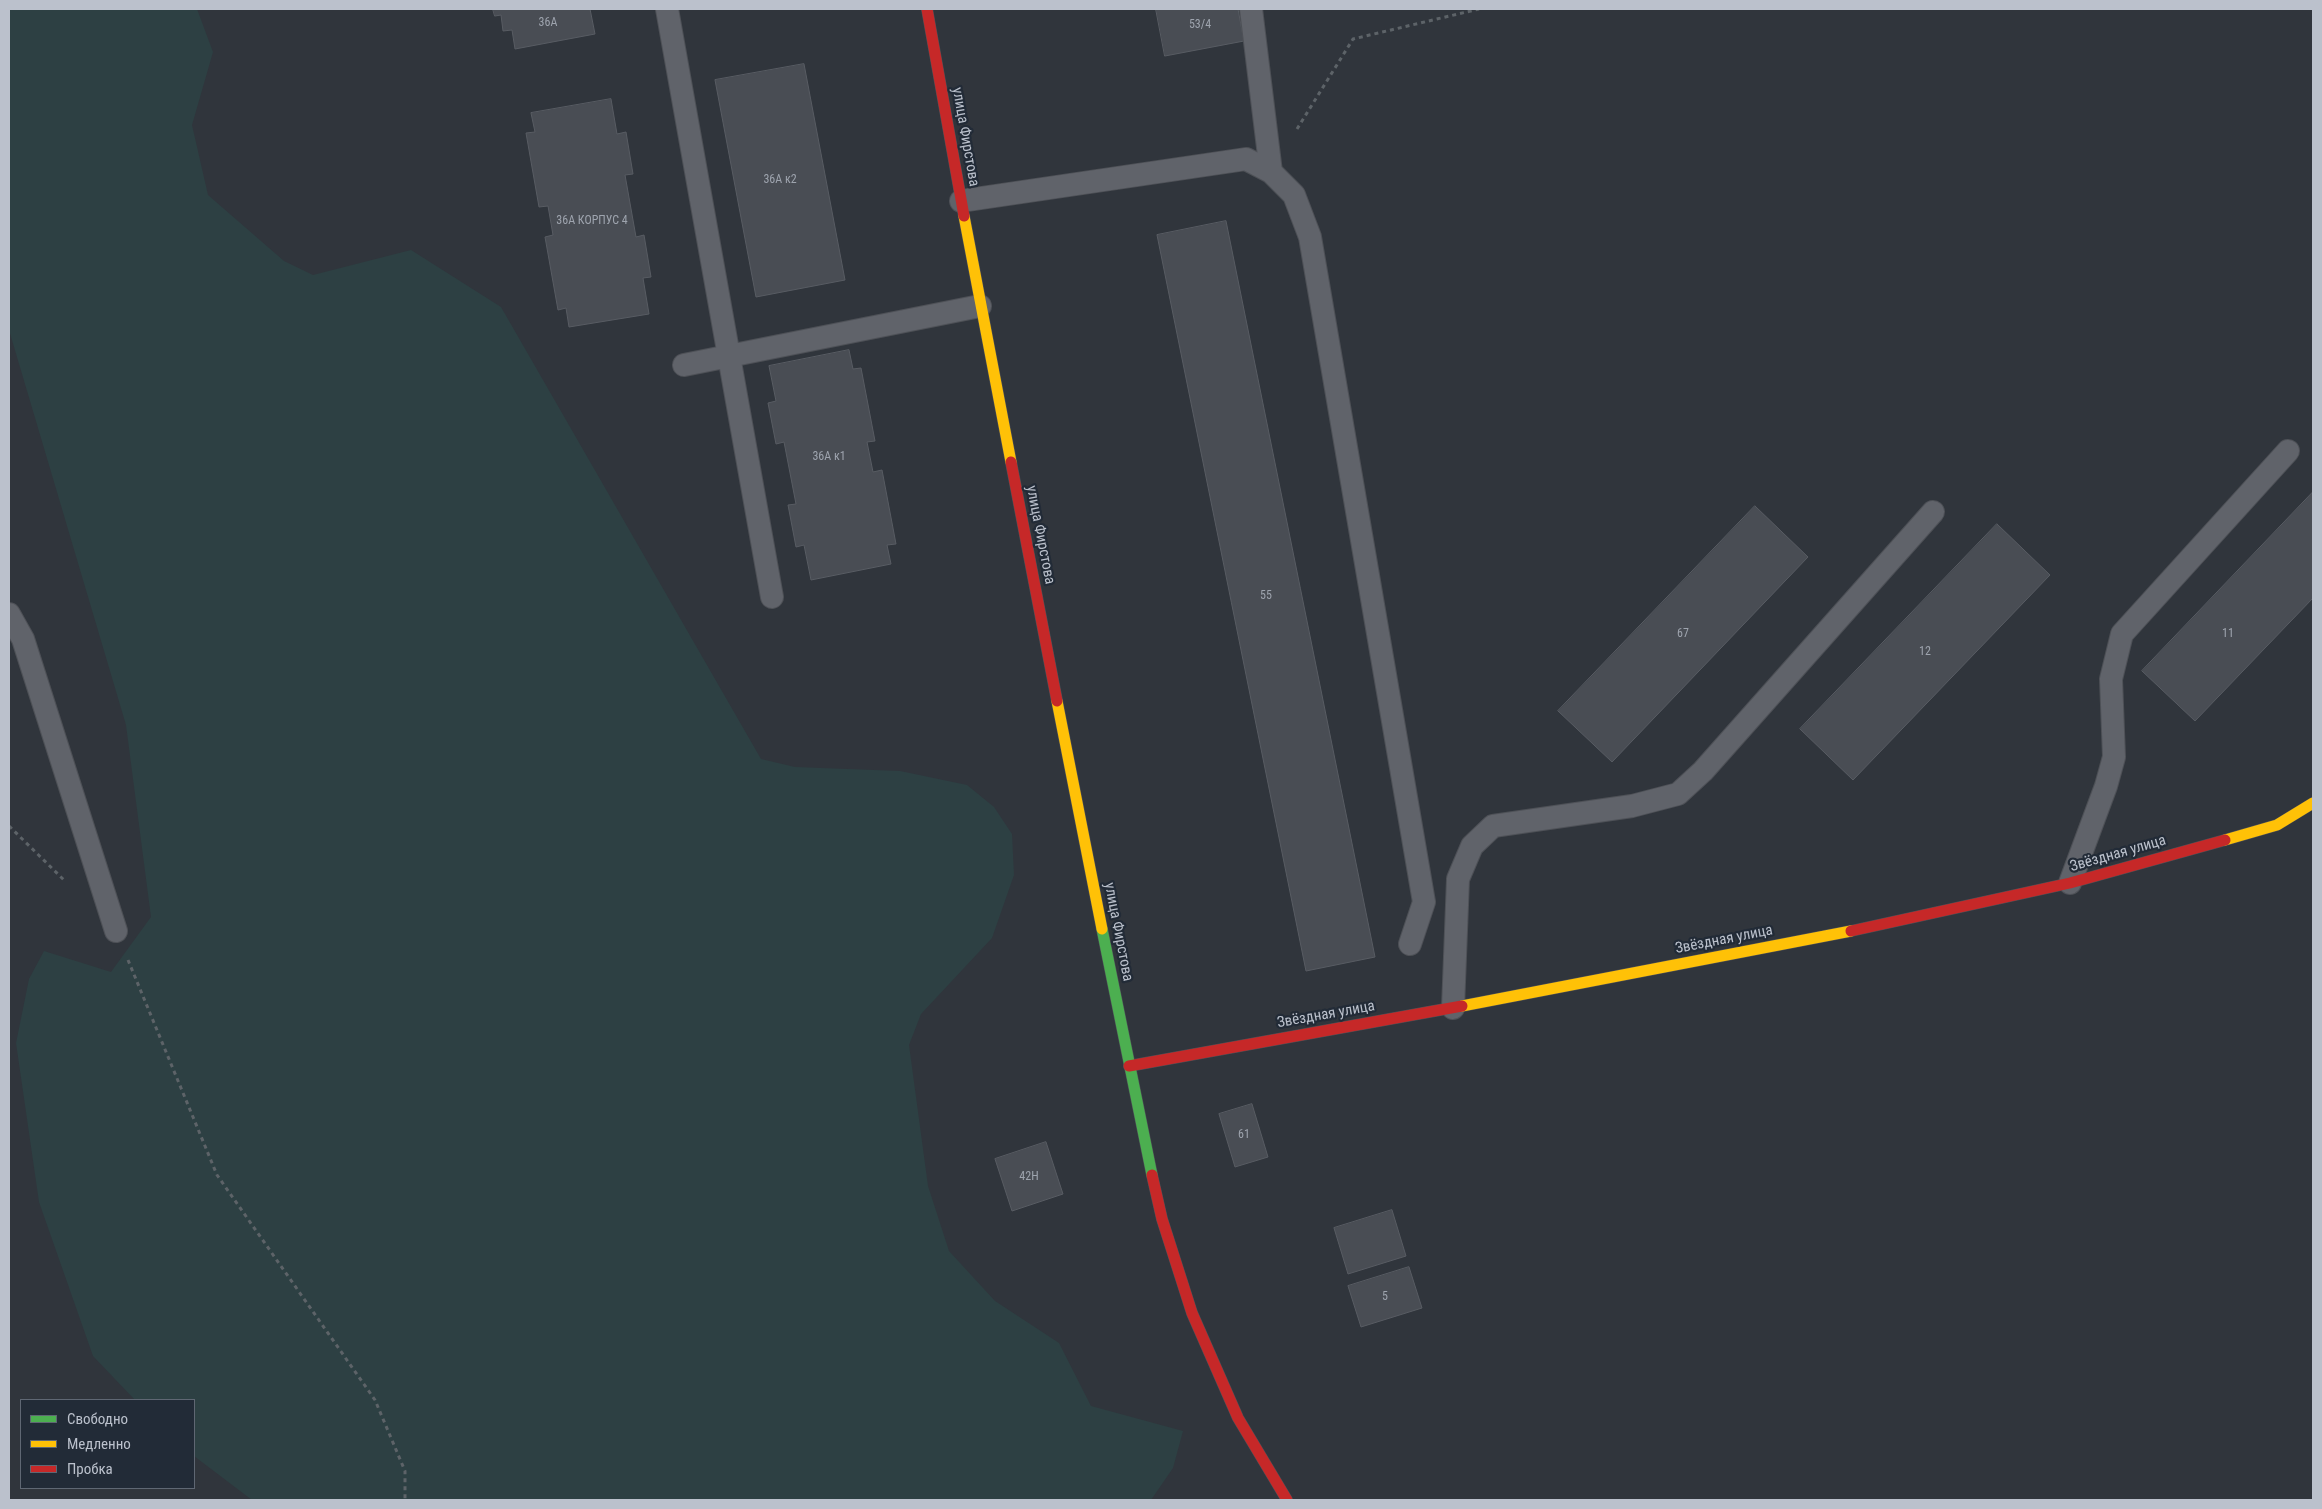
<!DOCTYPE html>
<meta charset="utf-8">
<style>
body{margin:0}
#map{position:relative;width:2322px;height:1509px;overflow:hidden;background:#30353c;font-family:"Roboto Condensed",sans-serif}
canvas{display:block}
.frame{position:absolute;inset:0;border:10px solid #bbc1cc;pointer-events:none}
.legend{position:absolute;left:20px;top:1399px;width:175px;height:90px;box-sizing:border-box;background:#222b37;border:1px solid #5f6773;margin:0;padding:6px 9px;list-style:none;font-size:15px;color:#bbc1cc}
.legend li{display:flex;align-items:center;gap:10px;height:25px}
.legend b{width:25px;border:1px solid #5f6773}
</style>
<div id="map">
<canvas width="2322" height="1509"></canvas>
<div class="frame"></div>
<ul class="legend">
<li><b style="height:6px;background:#4caf50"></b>Свободно</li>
<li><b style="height:6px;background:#ffc107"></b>Медленно</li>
<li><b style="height:6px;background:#c62828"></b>Пробка</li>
</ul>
</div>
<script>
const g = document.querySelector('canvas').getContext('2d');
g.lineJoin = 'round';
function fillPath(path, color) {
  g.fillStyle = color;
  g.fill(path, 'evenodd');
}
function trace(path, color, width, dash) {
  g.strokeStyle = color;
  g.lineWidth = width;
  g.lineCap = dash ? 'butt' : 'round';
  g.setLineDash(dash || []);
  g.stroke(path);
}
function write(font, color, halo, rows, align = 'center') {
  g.font = font + ' "Roboto Condensed",sans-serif';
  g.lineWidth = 4.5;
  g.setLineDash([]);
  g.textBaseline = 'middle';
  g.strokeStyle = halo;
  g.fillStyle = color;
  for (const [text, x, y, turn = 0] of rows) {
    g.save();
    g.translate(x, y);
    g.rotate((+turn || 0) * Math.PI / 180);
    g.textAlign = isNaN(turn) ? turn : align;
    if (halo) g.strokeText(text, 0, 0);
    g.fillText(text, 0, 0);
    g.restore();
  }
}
fillPath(new Path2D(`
 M9,9H197L213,52L192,125L208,195L284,261L313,275L411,250L501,307L761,759L795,767L900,771L967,785L994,807L1012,834L1014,875L992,938L921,1014L909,1045L928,1186L949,1251L995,1301L1059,1343L1091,1406L1183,1431L1173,1468L1151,1500H252L194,1456V1400H135L93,1356L39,1202L16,1043L29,979L44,951L111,972L151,917L126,725L9,330Z`), '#2d4043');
const building = new Path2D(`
 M493,9H590L595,34L515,49L512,30L503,31L501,15L495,16Z
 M1156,9H1238L1244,41L1165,56Z
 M804,64L845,280L756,297L715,80Z
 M611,99L617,134L626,132L633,174L625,175L636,237L644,235L651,277L643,278L649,314L569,327L566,308L558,310L545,237L553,235L548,206L539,207L526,133L535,132L531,113Z
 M1226,221L1375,957L1306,971L1157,235Z
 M849,350L853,369L861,368L875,441L867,442L873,472L882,470L896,544L887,545L891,564L811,580L804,545L796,547L788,505L796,504L784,442L776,444L768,403L776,401L769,366Z
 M2313,492V598L2195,721L2142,671Z
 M1755,506L1808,557L1612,762L1558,711Z
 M1997,524L2050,575L1853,780L1800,729Z
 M1252,1104L1268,1157L1235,1167L1219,1114Z
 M1046,1142L1063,1194L1012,1211L995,1159Z
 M1392,1210L1406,1256L1348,1274L1334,1228Z
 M1409,1267L1422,1308L1361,1327L1348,1286Z`);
fillPath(building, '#494d54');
trace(building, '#585c63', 1);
const lane = new Path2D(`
 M667,9L772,597
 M1251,9L1271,172
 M961,201L1246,159L1271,172L1294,195L1310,237L1424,902L1410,944
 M684,365L980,306
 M9,614L23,639L116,931
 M2070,883L2106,786L2114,757L2111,679L2122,634L2288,451
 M1453,1008L1458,879L1472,846L1493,826L1632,806L1678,794L1703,771L1933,512`);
const fast = new Path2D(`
 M1102,929L1152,1175`);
const slow = new Path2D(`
 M964,216L1011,462
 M1057,701L1102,929
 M2225,840L2277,825L2313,803
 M1462,1006L1851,931`);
const jam = new Path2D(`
 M927,9L964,216
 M1011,462L1057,701
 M1851,931L2070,883L2225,840
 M1129,1066L1462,1006
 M1152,1175L1162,1219L1192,1313L1238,1418L1287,1500`);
trace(lane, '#4e5157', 24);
trace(fast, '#4e5157', 12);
trace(slow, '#4e5157', 12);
trace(jam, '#4e5157', 12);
trace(new Path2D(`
 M1297,129L1353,39L1479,9
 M9,826L66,882
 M128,960L217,1175L375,1400L405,1471V1500`), '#5d6368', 3, [4, 4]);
trace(lane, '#60636a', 22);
trace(fast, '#4caf50', 11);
trace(slow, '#ffc107', 11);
trace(jam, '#c62828', 11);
write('12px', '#9ea4ae', null, [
 ["36А",548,23],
 ["53/4",1200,25],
 ["36А к2",780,180],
 ["36А КОРПУС 4",592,221],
 ["36А к1",829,457],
 ["55",1266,596],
 ["67",1683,634],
 ["11",2228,634],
 ["12",1925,652],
 ["61",1244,1135],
 ["42Н",1029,1177],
 ["5",1385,1297]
]);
write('15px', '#bbc1cc', '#222b37', [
 ["улица Фирстова",965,137,80],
 ["улица Фирстова",1040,535,79],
 ["Звёздная улица",2118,854,-16],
 ["улица Фирстова",1118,932,79],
 ["Звёздная улица",1724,940,-11],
 ["Звёздная улица",1326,1015,-10]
]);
</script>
